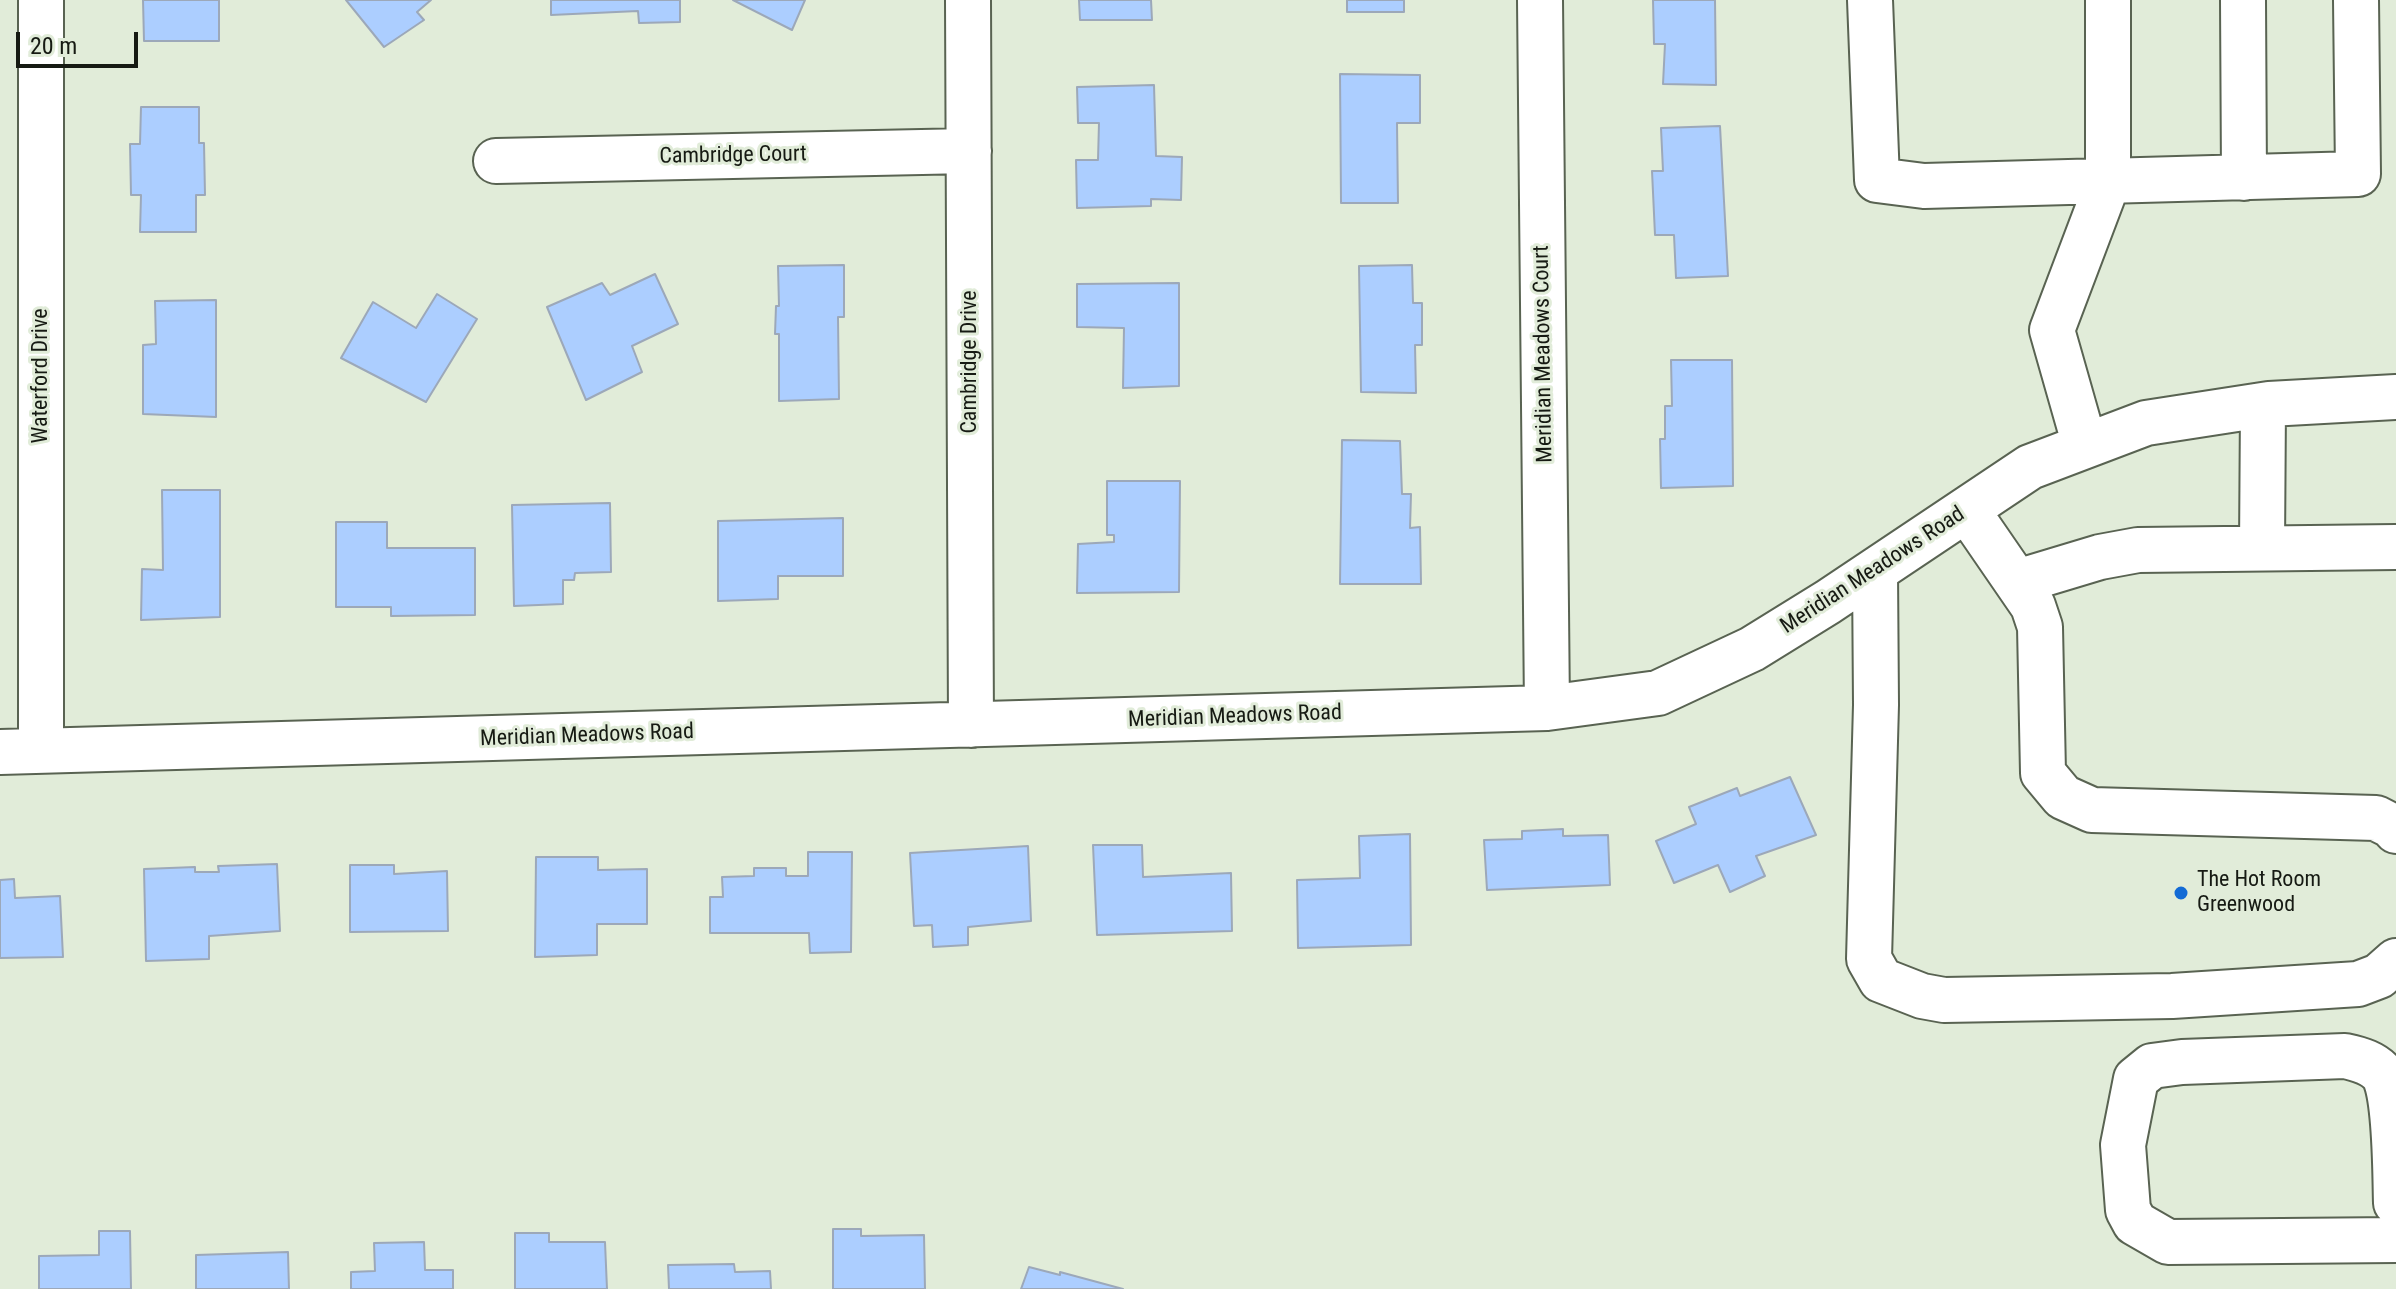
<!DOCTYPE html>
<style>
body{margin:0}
#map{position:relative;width:2396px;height:1289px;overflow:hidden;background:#e1ecd9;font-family:"Roboto Condensed",sans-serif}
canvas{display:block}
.scale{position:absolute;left:16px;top:32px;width:122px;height:36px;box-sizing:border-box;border:4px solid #161a13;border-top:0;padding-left:10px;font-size:24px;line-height:28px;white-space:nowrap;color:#161a13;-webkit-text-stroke:6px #e1ecd9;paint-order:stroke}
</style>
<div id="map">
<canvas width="2396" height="1289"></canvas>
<div class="scale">20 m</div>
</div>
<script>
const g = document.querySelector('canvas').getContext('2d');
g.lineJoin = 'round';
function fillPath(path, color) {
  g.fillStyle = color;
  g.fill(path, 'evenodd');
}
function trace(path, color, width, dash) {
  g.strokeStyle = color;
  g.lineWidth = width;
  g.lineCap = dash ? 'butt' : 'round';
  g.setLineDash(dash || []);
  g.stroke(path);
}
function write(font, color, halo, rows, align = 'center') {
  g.font = font + ' "Roboto Condensed",sans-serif';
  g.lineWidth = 6;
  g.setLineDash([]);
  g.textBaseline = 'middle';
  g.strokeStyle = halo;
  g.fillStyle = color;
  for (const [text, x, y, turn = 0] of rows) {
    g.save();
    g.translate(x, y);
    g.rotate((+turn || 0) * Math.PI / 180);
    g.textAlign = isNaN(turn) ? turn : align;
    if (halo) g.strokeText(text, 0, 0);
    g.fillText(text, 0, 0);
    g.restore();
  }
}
const building = new Path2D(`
 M143,0H219V41H144Z
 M346,0H431L417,12L424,20L384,47Z
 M551,0H680V22L639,23L638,11L551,15Z
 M733,0H805L792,30Z
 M1079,0H1151L1152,20H1080Z
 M1347,0H1404V12H1347Z
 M1653,0H1715L1716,85L1663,84L1665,44H1654Z
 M1340,74L1420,75V123H1397L1398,203H1341Z
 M1154,85L1156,156L1182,157L1181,200L1151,199V206L1077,208L1076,160H1098L1099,123H1078L1077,87Z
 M141,107H199V143H204L205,195H196V232H140L141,195H131L130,144H140Z
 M1720,126L1728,276L1676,278L1674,235H1655L1652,171H1663L1661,128Z
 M844,265V317H838L839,399L779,401V334H775L776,306H779L778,266Z
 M1412,265L1413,303H1422V345H1415L1416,393L1361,392L1359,266Z
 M655,274L678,324L632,346L642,372L586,400L547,307L602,283L610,295Z
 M1179,283V386L1123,388L1124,328L1077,327V284Z
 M437,294L477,319L426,402L341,358L373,302L416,328Z
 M216,300V417L143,414V345L156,344L155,301Z
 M1671,360H1732L1733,486L1661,488L1660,439H1665V406H1672Z
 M1342,440L1400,441L1402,494H1411L1410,528L1420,527L1421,584H1340Z
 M1107,481H1180L1179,592L1077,593L1078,544L1114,542V535H1107Z
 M162,490H220V617L141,620L142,569L163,570Z
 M610,503L611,572L575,573L574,580H563V604L514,606L512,505Z
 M843,518V576H778V599L718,601V521Z
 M336,522H387V548H475V615L391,616V607H336Z
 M1790,777L1816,835L1756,856L1765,876L1730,892L1718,865L1674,883L1656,841L1696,824L1689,807L1737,788L1740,796Z
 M1563,829V836L1608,835L1610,885L1487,890L1484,840L1522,839V831Z
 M1410,834L1411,945L1298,948L1297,880L1360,878L1359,836Z
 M1093,845H1142L1143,877L1231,873L1232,931L1097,935Z
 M1028,846L1031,921L968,927V945L933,947L932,925L914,926L910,853Z
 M808,852H852L851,952L810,953L809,933H710V897H723L722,877L754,876V868H786V876H808Z
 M536,857H598V870L647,869V924H597V955L535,957Z
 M277,864L280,931L209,936V959L146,961L144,869L195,867V872H219L218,866Z
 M350,865H394V874L447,871L448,931L350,932Z
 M14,879L15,898L60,896L63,957L0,958V880Z
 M833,1229H861V1236L924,1235L925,1289H833Z
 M99,1231H130L131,1289H39V1256L99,1255Z
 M515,1233H549V1242H605L607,1289H515Z
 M424,1242L425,1270H453V1289H351V1272L375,1271L374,1243Z
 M288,1252L289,1289H196V1255Z
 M734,1264L735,1272L770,1271L771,1289H669L668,1265Z
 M1029,1267L1060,1275V1272L1123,1289H1021Z`);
fillPath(building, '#acceff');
trace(building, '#9ca8b9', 2);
const minor = new Path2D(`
 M41,0V751
 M968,0L971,725
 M1540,0L1547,708
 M1870,0L1877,180L1924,186L2358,174L2356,0
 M2243,0L2244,178
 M496,161L969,151
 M2085,446L2052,330L2108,182V0
 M1967,510L2033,606L2040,627L2043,773L2063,797L2092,810L2376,818L2392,826L2396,831
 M2262,548L2263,405
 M1875,571L1876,705L1869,959L1881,980L1922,996L1944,1000L2172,996L2358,984L2379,976L2396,961
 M2017,582L2100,557L2138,550L2396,547
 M0,752L1547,708L1658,693L1752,649L1828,602L2030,467L2146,423L2269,404L2396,397
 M2396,1203C2395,1173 2396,1101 2384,1076C2375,1063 2359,1059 2345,1056L2182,1062L2152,1066L2136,1079L2123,1145L2128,1210L2135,1223L2168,1242L2396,1240`);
trace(minor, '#596352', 48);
trace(minor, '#fff', 44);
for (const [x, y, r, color] of [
 [2181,893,8,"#136bd5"]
]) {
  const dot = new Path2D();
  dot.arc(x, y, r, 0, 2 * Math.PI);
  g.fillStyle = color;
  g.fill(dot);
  trace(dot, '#e1ecd9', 3);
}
write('22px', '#161a13', '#e1ecd9', [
 ["Cambridge Court",733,156,-1],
 ["Meridian Meadows Court",1544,354,-91],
 ["Cambridge Drive",970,362,-90],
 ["Waterford Drive",41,376,-90],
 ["Meridian Meadows Road",1873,571,-33],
 ["Meridian Meadows Road",1235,717,-2],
 ["Meridian Meadows Road",587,736,-2]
]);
write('22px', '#161a13', '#e1ecd9', [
 ["The Hot Room",2197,880],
 ["Greenwood",2197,905]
], 'left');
</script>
